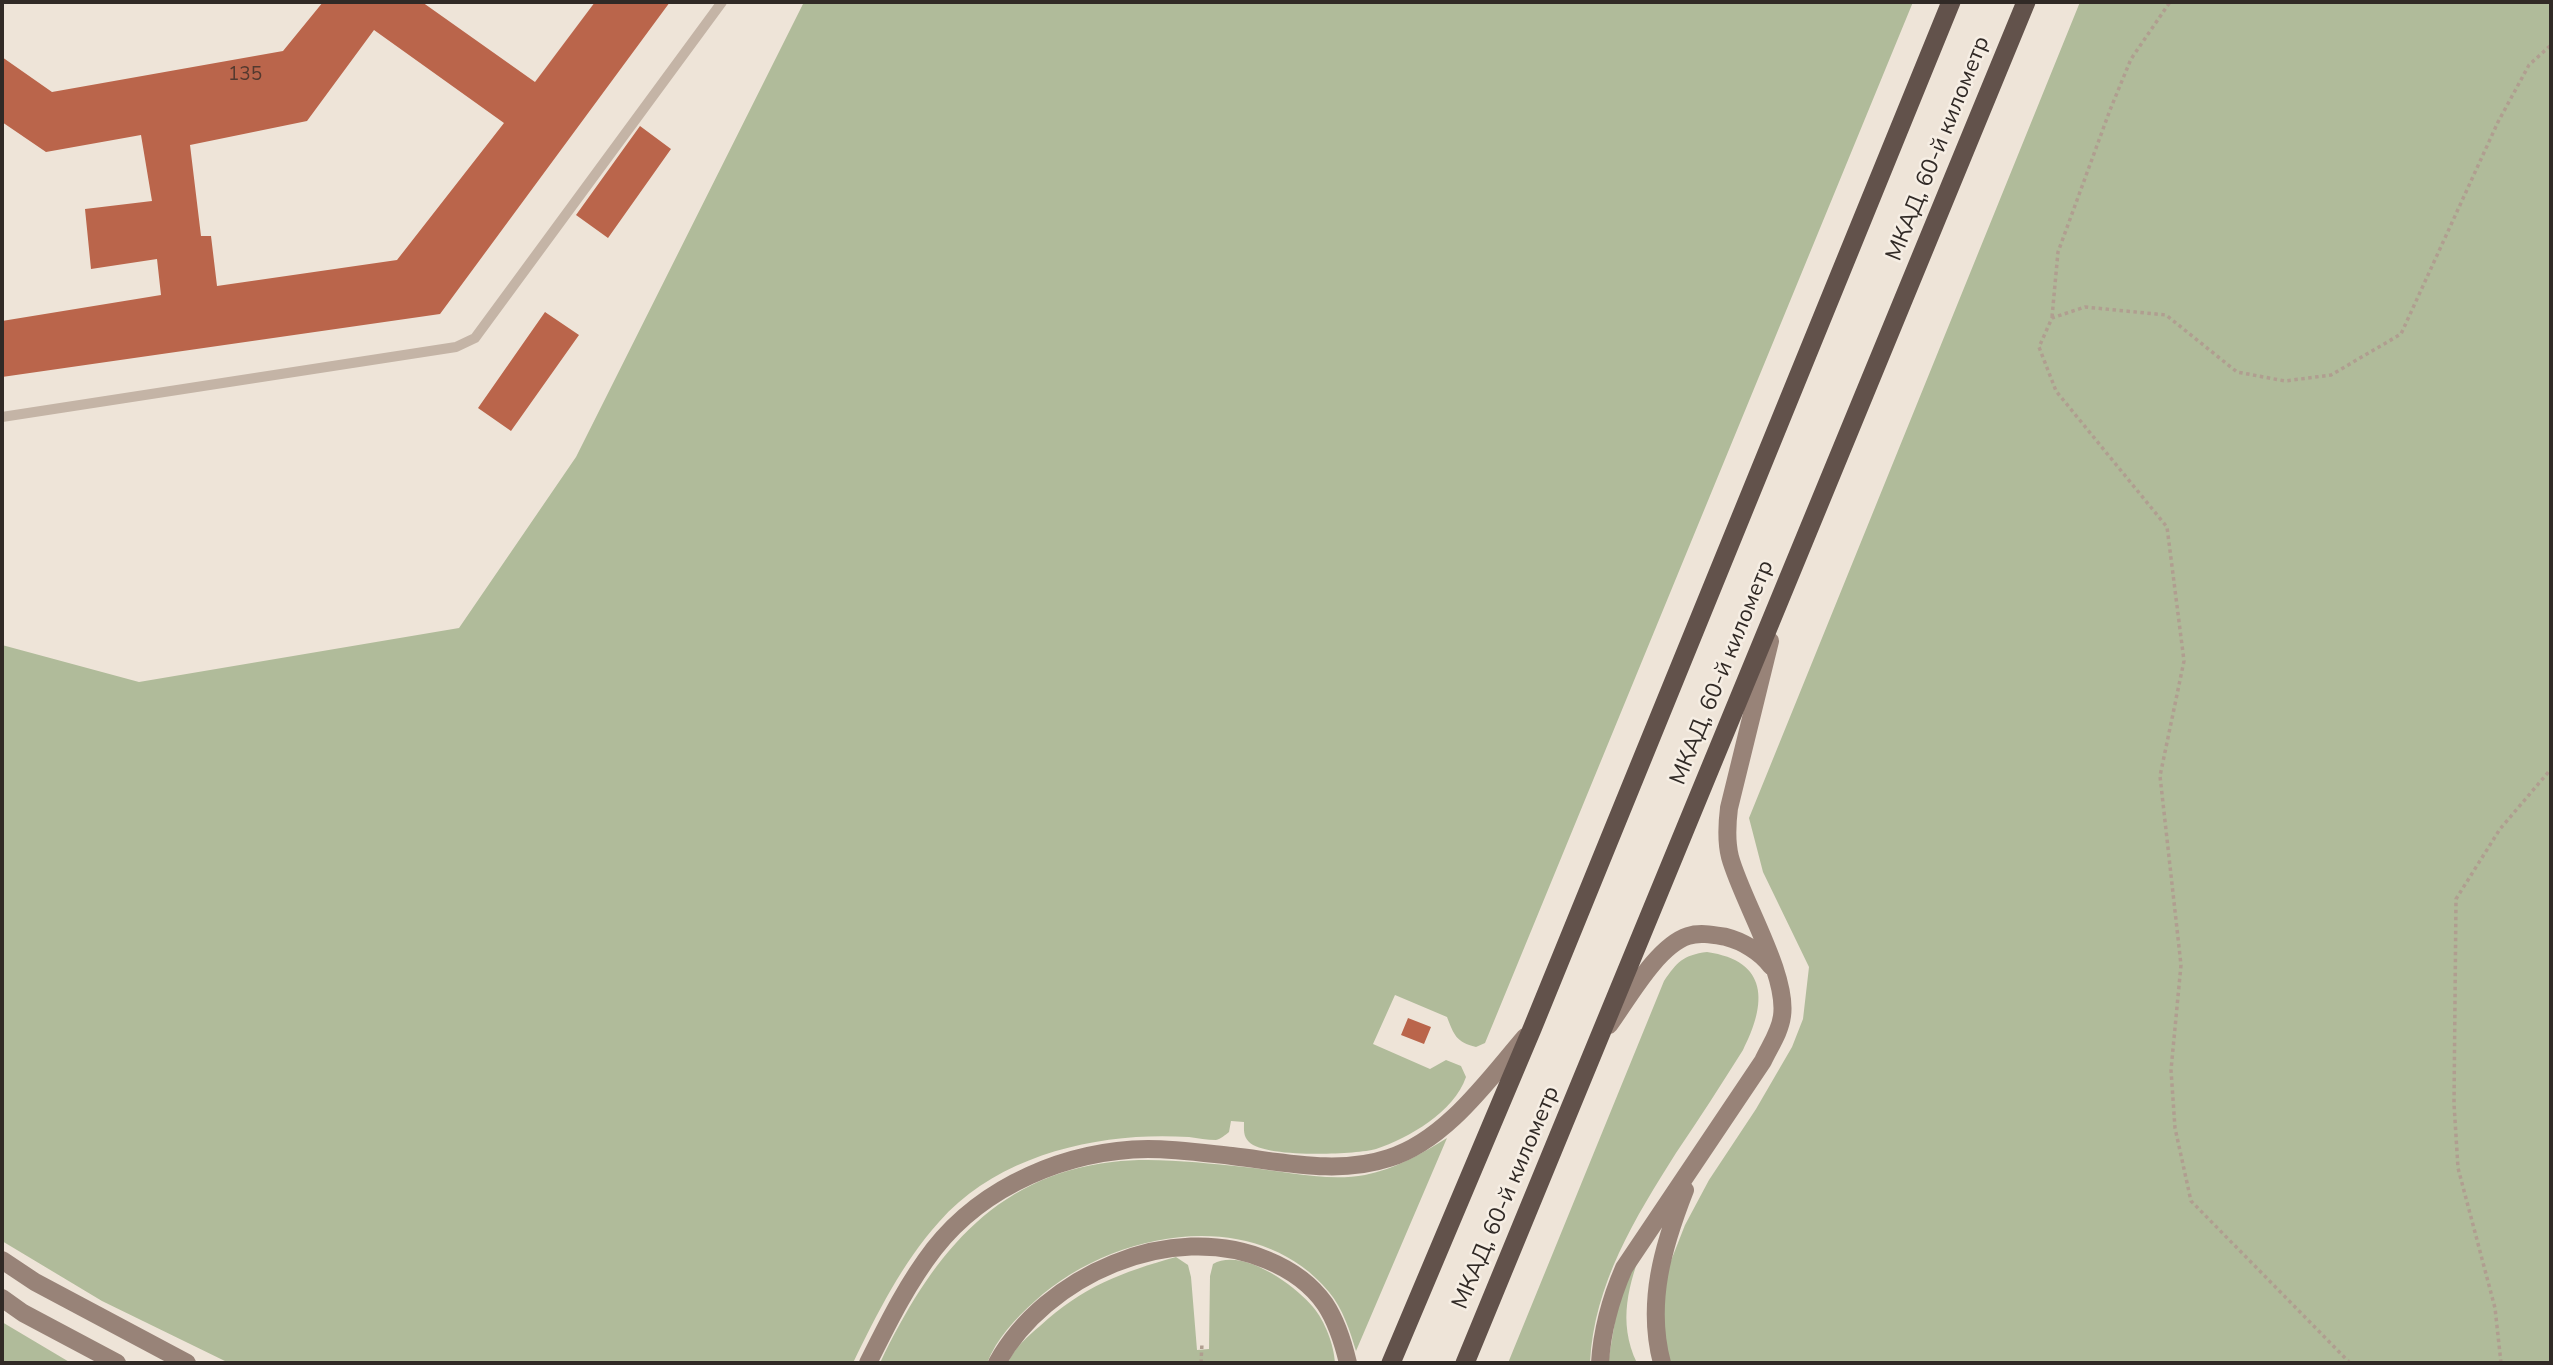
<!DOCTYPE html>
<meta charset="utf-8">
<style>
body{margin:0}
#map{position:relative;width:2553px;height:1365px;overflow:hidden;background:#eee4d8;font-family:"Nunito Sans",sans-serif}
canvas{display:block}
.frame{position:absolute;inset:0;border:4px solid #312a26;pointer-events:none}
</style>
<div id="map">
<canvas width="2553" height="1365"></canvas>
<div class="frame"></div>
</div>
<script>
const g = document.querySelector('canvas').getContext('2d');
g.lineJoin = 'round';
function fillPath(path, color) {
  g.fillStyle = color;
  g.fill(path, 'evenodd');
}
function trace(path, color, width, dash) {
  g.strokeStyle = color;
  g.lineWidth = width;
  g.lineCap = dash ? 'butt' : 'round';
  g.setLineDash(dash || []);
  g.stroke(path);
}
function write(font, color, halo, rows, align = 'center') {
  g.font = font + ' "Nunito Sans",sans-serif';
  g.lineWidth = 5;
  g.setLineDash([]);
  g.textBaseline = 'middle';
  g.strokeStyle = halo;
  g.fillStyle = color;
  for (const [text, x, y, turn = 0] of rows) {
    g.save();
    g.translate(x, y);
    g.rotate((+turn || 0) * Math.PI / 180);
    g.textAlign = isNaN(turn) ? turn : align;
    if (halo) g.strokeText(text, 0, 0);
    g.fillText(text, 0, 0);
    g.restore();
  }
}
fillPath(new Path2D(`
 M804,2H1913L1485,1043L1476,1047C1456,1042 1454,1035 1447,1017L1395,995L1373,1044L1430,1069L1446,1060L1461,1066L1466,1077C1454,1112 1409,1138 1376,1149C1354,1155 1264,1158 1249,1142C1243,1136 1244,1130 1244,1122L1231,1121L1229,1132C1225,1135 1221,1139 1216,1140C1207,1140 1198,1138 1189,1137C1171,1136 1153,1136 1136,1137C1064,1142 988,1166 939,1222C902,1263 877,1314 853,1363H229L102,1301L2,1241V645L139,682L459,628L576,457Z
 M2080,2H2551V1363H1671L1669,1359L1662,1324L1665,1276L1685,1225L1709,1180L1756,1109L1792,1047L1803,1019L1809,967L1763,872L1749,818Z
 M1707,952C1769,961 1767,1003 1743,1050C1721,1085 1699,1119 1676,1153C1635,1218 1594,1284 1590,1363H1508L1664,981C1677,962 1683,955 1707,952Z
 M1447,1138L1356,1351C1350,1331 1343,1309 1329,1292C1255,1203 1112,1231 1035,1301C1015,1319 997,1338 987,1363H880C929,1261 991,1176 1112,1162C1155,1157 1201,1163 1244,1167C1283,1171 1327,1182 1365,1175C1395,1169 1421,1154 1447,1138Z
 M1644,1243C1629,1284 1617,1321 1637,1363H1608L1620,1291Z
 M1176,1257L1188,1265L1191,1277L1197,1350L1209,1349L1210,1276L1213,1264C1242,1247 1295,1285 1313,1307C1325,1321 1334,1345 1335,1363H1008C1014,1348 1028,1336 1040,1326C1082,1287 1122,1272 1176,1257Z
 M2,1322L71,1363H2Z`), '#b0bb9a');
fillPath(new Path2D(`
 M323,2H422L535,82L595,2H670L440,314L2,377V321L161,295L157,259L91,269L85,209L152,201L141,135L46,152L2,122V57L52,92L283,51ZM374,30L504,123L397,260L217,286L211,236H201L190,145L307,121Z
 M640,126L671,149L608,238L576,215Z
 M545,312L579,335L511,431L478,408Z
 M1408,1018L1431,1027L1424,1044L1401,1035Z`), '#ba654b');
trace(new Path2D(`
 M2052,317L2058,252L2110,110L2131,59L2170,2
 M1201,1363L1202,1343
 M2350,1363L2191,1201L2175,1128L2171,1070L2181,965L2160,776L2184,661L2167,527L2056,391L2039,347L2052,318L2085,307L2166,315L2237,372L2285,381L2331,375L2401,334L2498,122L2529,65L2551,45
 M2501,1363L2495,1308L2458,1168L2454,1104L2456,899L2500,829L2551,769`), '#b09e90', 3.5, [3.5, 3.5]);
trace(new Path2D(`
 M2,417L456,347L475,338L722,2`), '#c4b4a6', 10);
trace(new Path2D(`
 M1609,1025C1628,999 1657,946 1688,936C1700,932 1714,935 1726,937C1742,941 1761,952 1771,966
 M2,1260L35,1282L187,1363
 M2,1298L23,1313L117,1363
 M868,1363C888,1323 907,1284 934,1249C984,1185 1068,1150 1148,1149C1176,1149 1204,1153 1232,1156C1284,1162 1338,1175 1389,1158C1446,1140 1488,1080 1525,1037
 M997,1363C1045,1276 1171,1219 1267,1260C1289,1269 1311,1284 1325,1304C1337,1322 1343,1342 1348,1363
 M1600,1363C1602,1330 1611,1298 1624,1268L1763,1061C1770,1046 1780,1032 1782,1016C1788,974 1742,901 1730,857C1726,841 1727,824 1729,808L1770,641
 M1662,1363C1646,1303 1663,1246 1685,1190`), '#988378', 18);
trace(new Path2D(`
 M1391,1363L1532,1029L1951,2
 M1465,1363L2026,2`), '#62524b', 19);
write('19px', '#53392f', null, [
 ["135",245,75]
]);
write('23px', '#312a26', '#f6eee4', [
 ["МКАД, 60-й километр",1939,149,-68],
 ["МКАД, 60-й километр",1723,673,-68],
 ["МКАД, 60-й километр",1507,1198,-67]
]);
</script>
